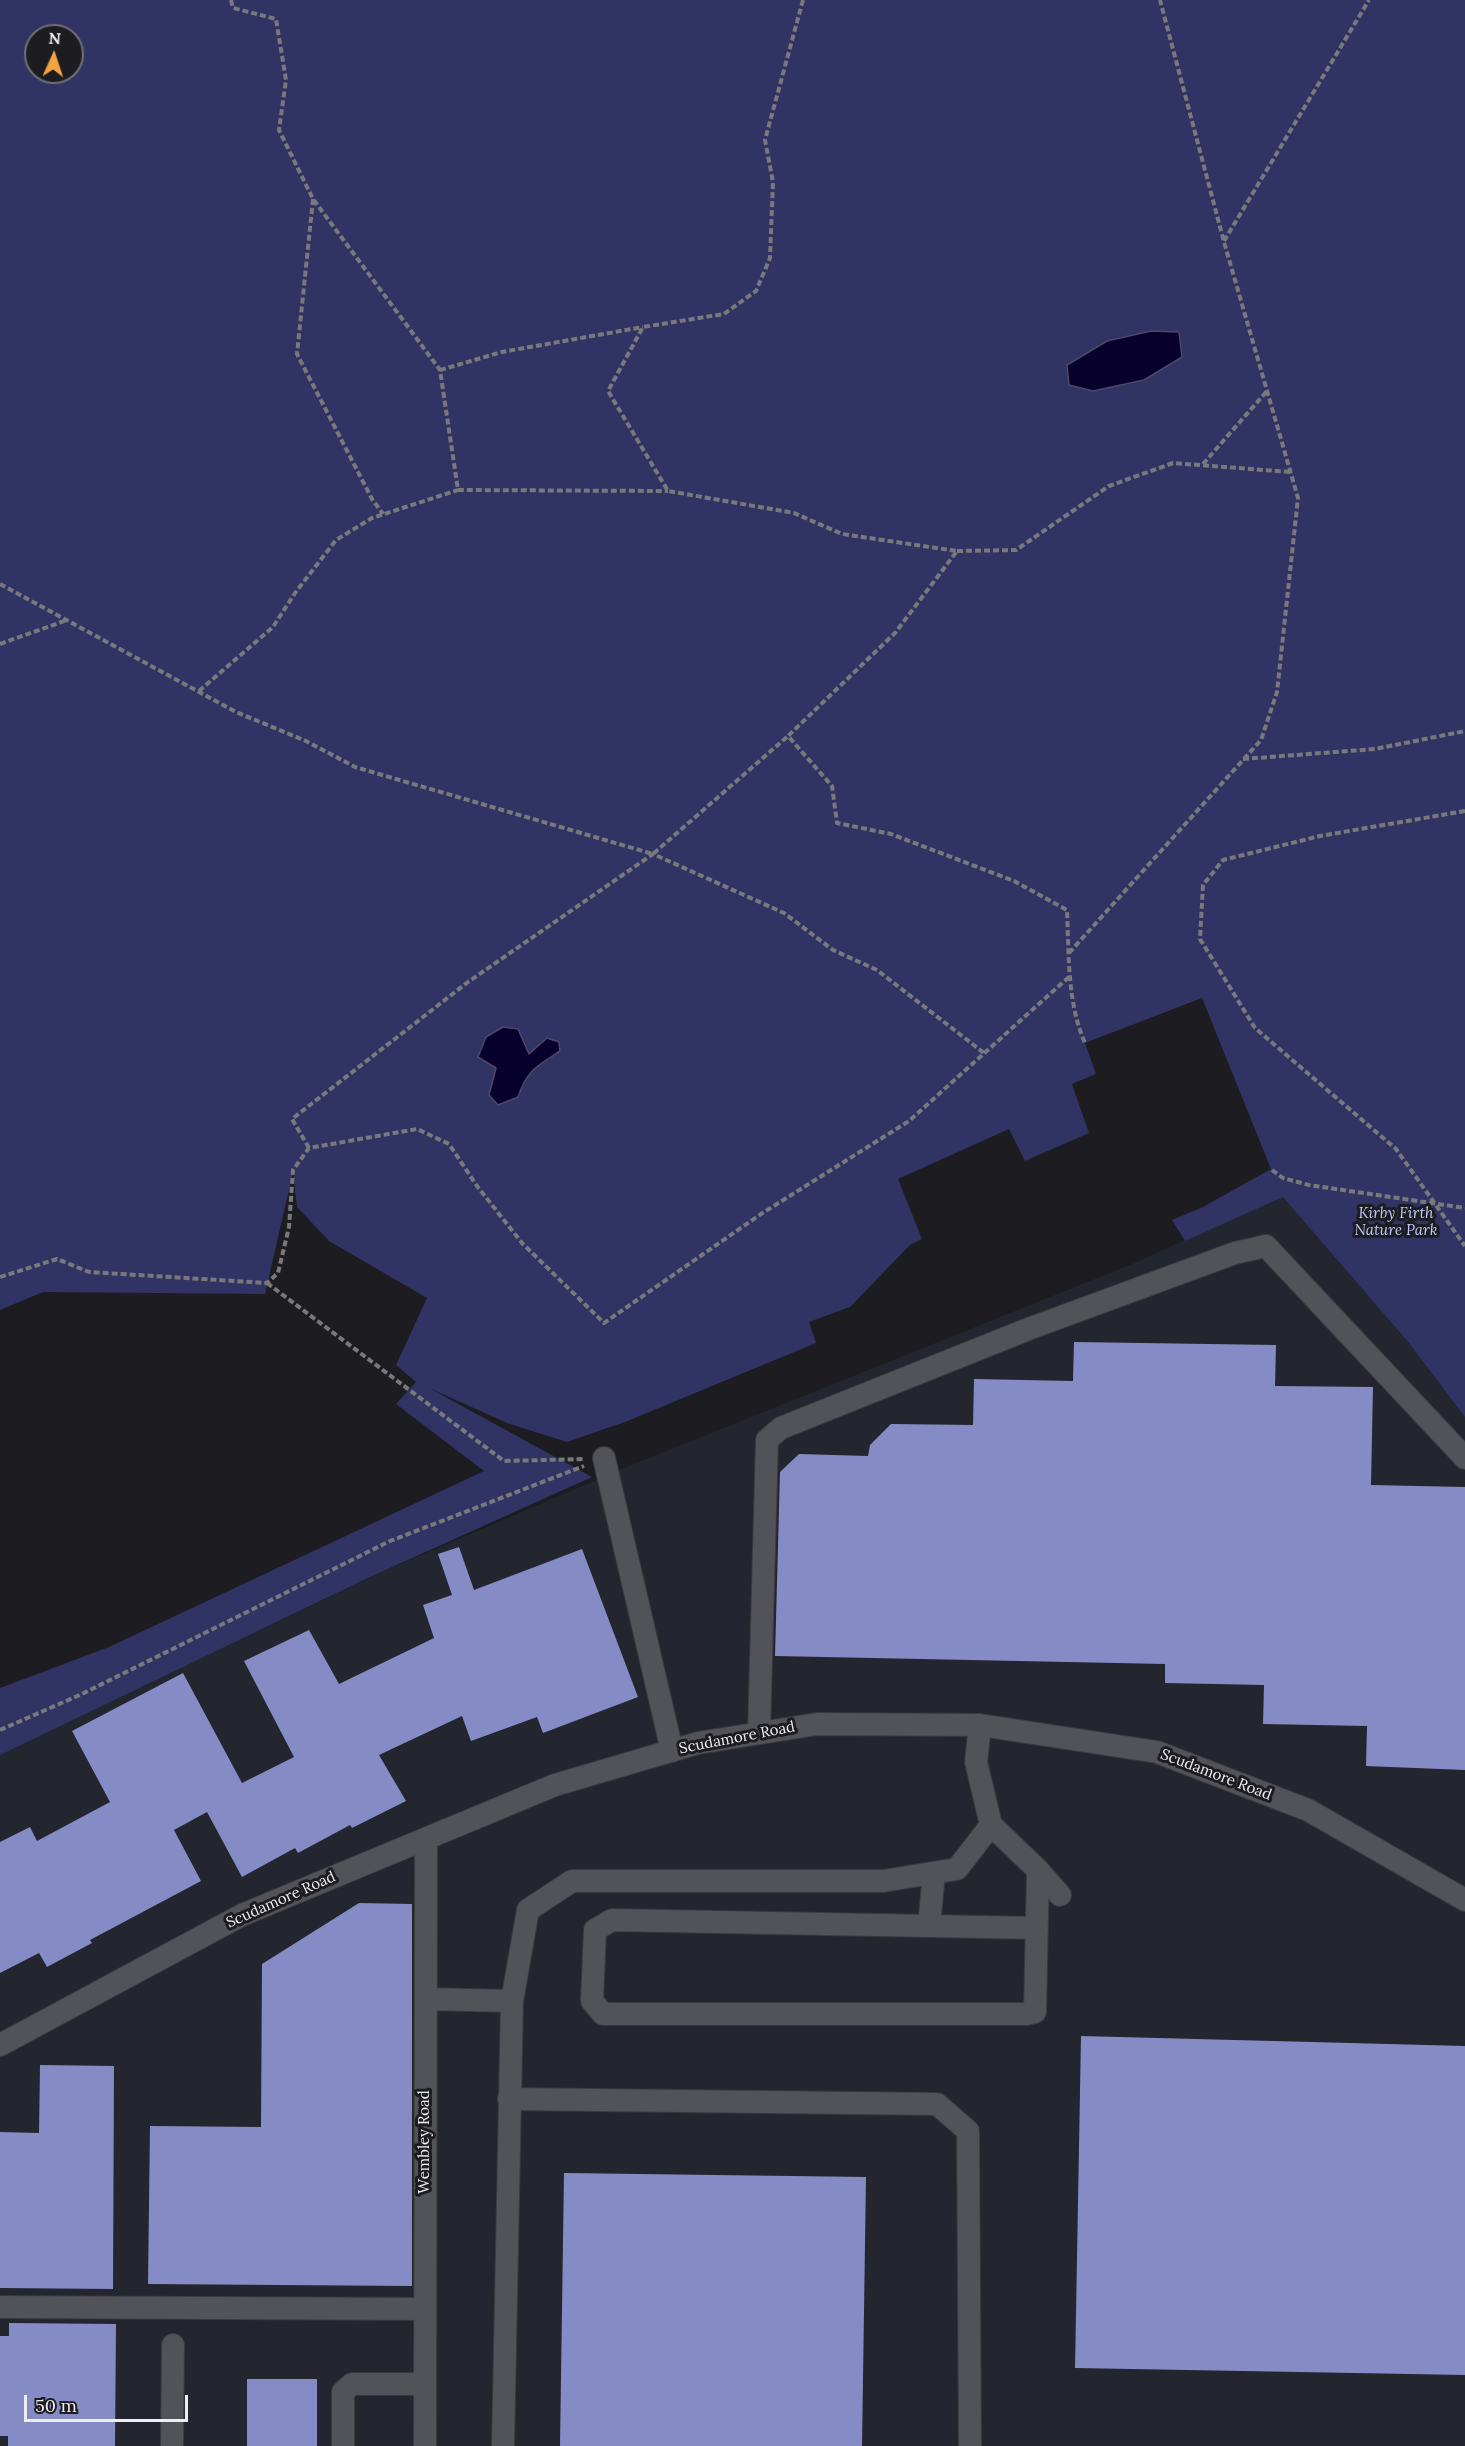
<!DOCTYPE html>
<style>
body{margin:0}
#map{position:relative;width:1465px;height:2446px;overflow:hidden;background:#1c1c21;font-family:Lora,serif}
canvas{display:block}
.north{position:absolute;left:24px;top:24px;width:60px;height:60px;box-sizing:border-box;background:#1c1c21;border:2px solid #707074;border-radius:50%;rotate:3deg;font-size:16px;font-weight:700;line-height:24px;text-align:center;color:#eeeef1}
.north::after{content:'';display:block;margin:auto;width:21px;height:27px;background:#f3a442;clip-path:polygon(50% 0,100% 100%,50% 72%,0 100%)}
.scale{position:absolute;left:24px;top:2395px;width:164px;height:27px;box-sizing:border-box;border:3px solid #eeeef1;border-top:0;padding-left:8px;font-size:18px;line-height:21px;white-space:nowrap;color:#eeeef1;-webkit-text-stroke:4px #1c1c21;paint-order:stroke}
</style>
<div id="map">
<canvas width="1465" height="2446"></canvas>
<div class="north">N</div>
<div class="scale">50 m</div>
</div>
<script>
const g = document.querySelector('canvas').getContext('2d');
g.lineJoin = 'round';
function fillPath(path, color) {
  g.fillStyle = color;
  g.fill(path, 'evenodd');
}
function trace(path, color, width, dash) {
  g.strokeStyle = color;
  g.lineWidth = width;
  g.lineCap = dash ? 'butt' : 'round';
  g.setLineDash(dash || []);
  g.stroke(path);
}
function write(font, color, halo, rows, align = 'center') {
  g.font = font + ' Lora,serif';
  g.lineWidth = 6;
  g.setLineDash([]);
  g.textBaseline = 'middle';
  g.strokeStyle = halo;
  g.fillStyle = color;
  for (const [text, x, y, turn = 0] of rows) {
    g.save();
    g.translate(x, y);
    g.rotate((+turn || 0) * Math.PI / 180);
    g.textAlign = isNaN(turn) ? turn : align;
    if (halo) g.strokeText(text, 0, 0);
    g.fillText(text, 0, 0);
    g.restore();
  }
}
fillPath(new Path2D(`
 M1283,1196L1409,1343L1465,1415V2446H0V1746L274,1624L368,1578L629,1466L1132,1264Z`), '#23252f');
fillPath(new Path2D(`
 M0,0H1465V1417L1409,1343L1283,1197L1185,1241L1172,1220L1203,1207L1271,1169L1202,998L1085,1043L1096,1074L1072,1084L1089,1133L1025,1161L1009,1129L898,1179L922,1239L910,1245L850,1307L809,1322L816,1343L625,1422L567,1442L507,1423L429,1388L592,1477L368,1578L0,1755V1688L109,1647L484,1471L396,1404L416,1382L396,1365L427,1298L329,1241L297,1207L293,1172L265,1294L43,1292L0,1310ZM36,36H72V72H36Z`), '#303363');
const water = new Path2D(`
 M1151,331L1179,332L1182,357L1144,380L1093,391L1069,385L1067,365L1107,341Z
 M503,1027L518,1029L529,1054L547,1038L559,1042L560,1051C537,1066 527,1070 518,1097L498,1105L489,1095L496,1068L478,1057L486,1037Z`);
fillPath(water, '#08012e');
trace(water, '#4d4868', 1.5);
fillPath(new Path2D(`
 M1074,1342L1276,1345L1275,1386L1373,1387L1371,1485L1465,1487V1770L1366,1766L1367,1726L1263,1724L1264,1685L1165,1683V1664L775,1656L780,1472L799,1454L868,1456L870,1445L891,1424L973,1425L974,1379L1073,1381Z
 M459,1547L474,1590L582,1549L638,1697L543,1733L537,1717L471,1741L462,1716L379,1755L406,1801L352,1828L350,1825L298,1853L295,1848L242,1877L207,1812L174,1830L201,1881L90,1940L92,1943L47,1967L39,1953L0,1973V1842L30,1827L37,1841L110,1802L72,1731L183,1673L242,1783L294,1757L244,1661L309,1630L339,1684L434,1638L423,1605L452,1595L438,1554Z
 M359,1903L412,1904V2286L148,2284L150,2126L261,2127L262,1964Z
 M1081,2036L1465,2046V2375L1075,2368Z
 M40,2065L114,2066L113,2289L0,2288V2132L39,2133Z
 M564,2173L866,2177L862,2446H560Z
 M9,2323L116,2324L115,2446H8V2436H0V2336H9Z
 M247,2379H317V2446H247Z`), '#858cc5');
const minor = new Path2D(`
 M604,1458L672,1751
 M980,1725L976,1762L991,1825L1038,1870L1060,1895
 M759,1733L767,1440L781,1428L1031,1328L1235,1253L1266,1246L1465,1458
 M929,1926L934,1873
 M1037,1928L612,1920L595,1930L592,2001L603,2014H1026L1035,2012L1038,1870
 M426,1999L512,2001
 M0,2045L242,1915L555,1785L698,1743L817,1724L980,1725L1157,1752L1308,1810L1465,1900
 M509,2099L937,2104L968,2131L970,2446
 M0,2307L425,2309
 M172,2446L173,2345
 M343,2446V2392L352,2384H425
 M425,2446L426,1839
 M503,2446L512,2001L528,1910L572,1881H883L957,1869L991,1825`);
trace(minor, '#3a3a3d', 24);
trace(new Path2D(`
 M231,0L233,8L276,19L286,80L279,130L313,199L440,370L458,490L668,491
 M803,0L765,140L773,182L770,258L756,291L724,314L643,327L608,391L668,491L794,513L842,534L957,551L895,633L788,736L832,786L837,823L891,834L1014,881L1067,910C1069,954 1067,1003 1085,1043
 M313,199L297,354L372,499L383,514
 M1224,241L1369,0
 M440,370L502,352L643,327
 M1203,464L1267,391
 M957,551L1016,550L1109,486L1173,463L1290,472
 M0,584L236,712L306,741L355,767L653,854L788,736
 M0,644L67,620
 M199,691L273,627L295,593L336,540L372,518L458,490
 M1243,759L1375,749L1465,731
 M1465,811L1320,836L1223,860L1203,885L1200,939L1255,1028L1396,1149L1465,1246
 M1069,953L1261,740L1277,692L1298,498L1224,242L1160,0
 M309,1148L292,1119L468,982L653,854L784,913L833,950L877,970L984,1053
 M1272,1170L1283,1178L1309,1185L1465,1208
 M0,1277L57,1259L89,1272L267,1283L278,1273L289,1227L293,1170L309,1148L417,1129L449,1144L477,1186L522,1243L604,1323L761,1214L909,1121L1071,975
 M267,1283L504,1461L585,1459
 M0,1730L82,1694L390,1541L584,1466`), '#79797d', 4, [6, 3]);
trace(minor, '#525358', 22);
write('italic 15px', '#c2c8fa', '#1c1c21', [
 ["Kirby Firth",1396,1214],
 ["Nature Park",1396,1231]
]);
write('15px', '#eeeef1', '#1c1c21', [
 ["Scudamore Road",737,1738,-11],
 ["Scudamore Road",1216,1775,21],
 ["Scudamore Road",281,1900,-24],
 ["Wembley Road",425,2142,-90]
]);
</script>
